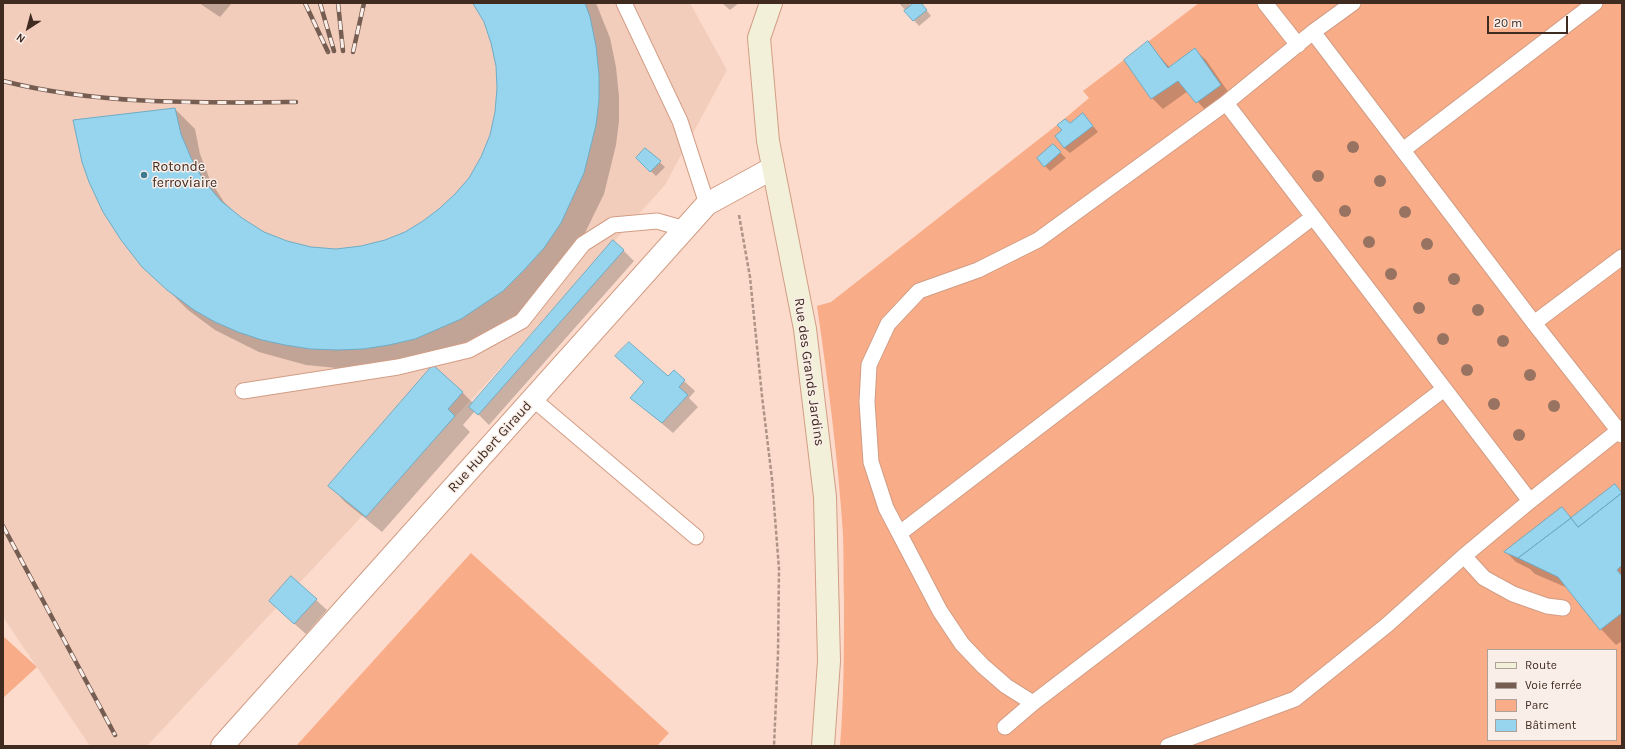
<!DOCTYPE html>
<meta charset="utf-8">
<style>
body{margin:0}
#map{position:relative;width:1625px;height:749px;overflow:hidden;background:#fddbcc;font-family:Karla,sans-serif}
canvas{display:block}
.frame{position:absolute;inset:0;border:4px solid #402b21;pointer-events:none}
.legend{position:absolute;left:1487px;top:649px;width:130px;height:92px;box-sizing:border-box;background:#f9eee8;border:1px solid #afa098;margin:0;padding:5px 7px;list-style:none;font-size:12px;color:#402b21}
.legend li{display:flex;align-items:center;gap:8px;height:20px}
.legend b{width:20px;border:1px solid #afa098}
.north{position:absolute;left:8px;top:8px;width:40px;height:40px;-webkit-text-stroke:3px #f9eee8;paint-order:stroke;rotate:216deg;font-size:11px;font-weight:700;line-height:16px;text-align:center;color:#402b21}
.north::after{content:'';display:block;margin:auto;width:14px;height:18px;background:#402b21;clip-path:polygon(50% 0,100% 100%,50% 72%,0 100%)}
.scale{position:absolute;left:1487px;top:16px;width:81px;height:18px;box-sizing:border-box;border:2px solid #402b21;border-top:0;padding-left:5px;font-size:12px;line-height:14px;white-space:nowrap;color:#402b21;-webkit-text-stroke:3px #f9eee8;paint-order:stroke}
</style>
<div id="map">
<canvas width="1625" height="749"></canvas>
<div class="frame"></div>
<ul class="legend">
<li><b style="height:5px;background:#f2f0d9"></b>Route</li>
<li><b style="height:5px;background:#765d51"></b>Voie ferrée</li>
<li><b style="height:11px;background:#f8ac88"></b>Parc</li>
<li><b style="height:11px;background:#97d5ee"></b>Bâtiment</li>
</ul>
<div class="north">N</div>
<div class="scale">20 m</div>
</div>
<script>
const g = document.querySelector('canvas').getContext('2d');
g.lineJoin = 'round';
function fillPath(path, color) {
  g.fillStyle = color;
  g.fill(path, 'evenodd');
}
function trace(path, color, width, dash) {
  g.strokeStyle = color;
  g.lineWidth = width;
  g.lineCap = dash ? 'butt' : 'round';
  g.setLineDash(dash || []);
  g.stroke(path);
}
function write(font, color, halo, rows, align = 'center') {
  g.font = font + ' Karla,sans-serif';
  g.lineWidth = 3;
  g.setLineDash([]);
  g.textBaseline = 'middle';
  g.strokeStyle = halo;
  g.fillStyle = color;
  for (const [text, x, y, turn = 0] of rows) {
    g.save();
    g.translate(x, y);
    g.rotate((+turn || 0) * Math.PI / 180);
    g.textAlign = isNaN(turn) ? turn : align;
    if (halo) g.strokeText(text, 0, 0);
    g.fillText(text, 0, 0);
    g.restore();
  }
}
fillPath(new Path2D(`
 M3,3H690L727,70L665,185L496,373L147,746H90L3,617Z`), '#f3cdbc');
fillPath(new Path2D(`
 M1199,3H1622V746H840C844,698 844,649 844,601C843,579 844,557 843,534C838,458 828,382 817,306L831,302L1057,125L1089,98L1083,91ZM1488,650H1616V740H1488Z
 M471,553L669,733L657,746H296Z
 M3,636L37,667L3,698Z`), '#f8ac88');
fillPath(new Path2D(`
 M199,3H232L220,17Z
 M473,3H596L610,38L616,67L619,96V121L616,145L604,194L580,243L523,310L481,338L435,358L357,370L306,365L259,352L215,330L188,310L164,286L175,109L195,129L200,154L210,180L224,202L241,219L264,232L287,242L311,248L336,250L361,247L385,241L405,233L424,222L448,202L470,178L482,157L491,135L495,117L498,88L497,66L492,43L485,21Z
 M722,3H739L730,10Z
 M899,3H909L911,6L915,3H921L931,16L919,26Z
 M1148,43L1170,68L1195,50L1206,60L1231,96L1208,113L1188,91L1163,109L1152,98Z
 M1083,114L1098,132L1070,153L1064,148V130Z
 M1053,146L1066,158L1050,171L1045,166Z
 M645,149L665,167L656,176L637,158Z
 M623,250L634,261L489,425L475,411L463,425L470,432L382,532L345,502L330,486L462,392L473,403Z
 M674,372L695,391L689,398L698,407L673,433L632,398L645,383L668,378Z
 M1622,493V641L1616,645L1601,629L1570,589L1535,574L1530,569L1516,562L1506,552L1561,508L1572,518Z
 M291,577L327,610L306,634L281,612Z`), '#0003');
const building = new Path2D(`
 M473,3H585L590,17L596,46L599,75V100L596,125L584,173L561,223L544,248L524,270L503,291L461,319L415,339L389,345L363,349L337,350L310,349L285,345L262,340L238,332L215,322L194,310L167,290L142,267L121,240L103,212L89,182L82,162L73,120L175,108L181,134L191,158L204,181L221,201L242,218L264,232L287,241L311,247L336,249L361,246L385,240L405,232L423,221L440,208L455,194L469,178L481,157L490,135L495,112L497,88L496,66L491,43L484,22Z
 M914,3H921L927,10L913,21L904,11Z
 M1148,41L1168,68L1195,48L1221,85L1196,103L1178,81L1151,99L1124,60Z
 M1083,113L1093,126L1064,148L1055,136L1062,130L1057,125L1065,119L1070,123Z
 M1053,144L1061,152L1044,167L1037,158Z
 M645,148L661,161L650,172L636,158Z
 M613,240L624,250L478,415L469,407Z
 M629,342L668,376L674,370L685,380L679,387L688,395L662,423L630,398L644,382L615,356Z
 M433,365L463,392L448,409L455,416L366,517L328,486Z
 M1615,484L1622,493L1578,527L1571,518Z
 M1622,493V565L1617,570L1622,576V613L1600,630L1558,577L1518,558L1571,518L1578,527Z
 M1562,507L1571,518L1518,558L1504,552Z
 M291,576L317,599L294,624L269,601Z`);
fillPath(building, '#97d5ee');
trace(building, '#6facc5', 1);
const service = new Path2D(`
 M624,3L680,121L707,204
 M1265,3L1298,45
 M1313,32L1353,3
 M1403,150L1595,3
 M1534,323L1622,257
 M243,391L398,367L469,350L522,321L583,244L613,225L657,221L685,229
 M533,399L696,537
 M1530,501L1226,103L1313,32L1534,323L1622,435
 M900,533L1313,217
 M1563,608L1547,606L1513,594L1484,578L1464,556L1530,501L1622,428
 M1033,703L1006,686L983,666L962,644L940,611L886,508L871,462L867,402L869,365L888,324L919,291L978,270L1038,240L1226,103
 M1005,727L1033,703L1444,389
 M1168,746L1295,699L1387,625L1464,556`);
const minor = new Path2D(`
 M222,746L707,204L773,168`);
const secondary = new Path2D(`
 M771,3L759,38L768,141L805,329L825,497L829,661L823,746`);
trace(service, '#d29d85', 17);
trace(minor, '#d29d85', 24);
trace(secondary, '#d29d85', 24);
trace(new Path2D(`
 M739,215L750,277L762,396L772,479L779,569L778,654L774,746`), '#af9386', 2.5, [4, 2]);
trace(service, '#fff', 15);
trace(minor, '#fff', 22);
trace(secondary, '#f2f0d9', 22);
const rail = new Path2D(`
 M305,3L328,52
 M320,3L334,51
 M338,3L343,51
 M353,52L364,3
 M3,81C97,105 200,103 296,102
 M3,526L115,735`);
trace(rail, '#765d51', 4.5);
trace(rail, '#f9eee8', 3, [9]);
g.fillStyle = '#987361';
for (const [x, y] of [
 [1353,147],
 [1318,176],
 [1380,181],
 [1345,211],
 [1405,212],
 [1369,242],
 [1427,244],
 [1391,274],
 [1454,279],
 [1419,308],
 [1478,310],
 [1443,339],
 [1503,341],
 [1467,370],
 [1530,375],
 [1494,404],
 [1554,406],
 [1519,435]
]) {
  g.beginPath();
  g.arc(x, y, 6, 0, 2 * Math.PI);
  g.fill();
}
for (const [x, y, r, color] of [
 [144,175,4,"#3d7a91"]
]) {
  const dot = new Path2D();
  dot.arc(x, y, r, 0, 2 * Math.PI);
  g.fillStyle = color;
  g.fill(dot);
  trace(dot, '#f9eee8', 1.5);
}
write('14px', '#402b21', '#f9eee8', [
 ["Rotonde",152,167],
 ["ferroviaire",152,183]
], 'left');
write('14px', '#402b21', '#f9eee8', [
 ["Rue des Grands Jardins",809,372,82],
 ["Rue Hubert Giraud",490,447,-48]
]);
</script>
